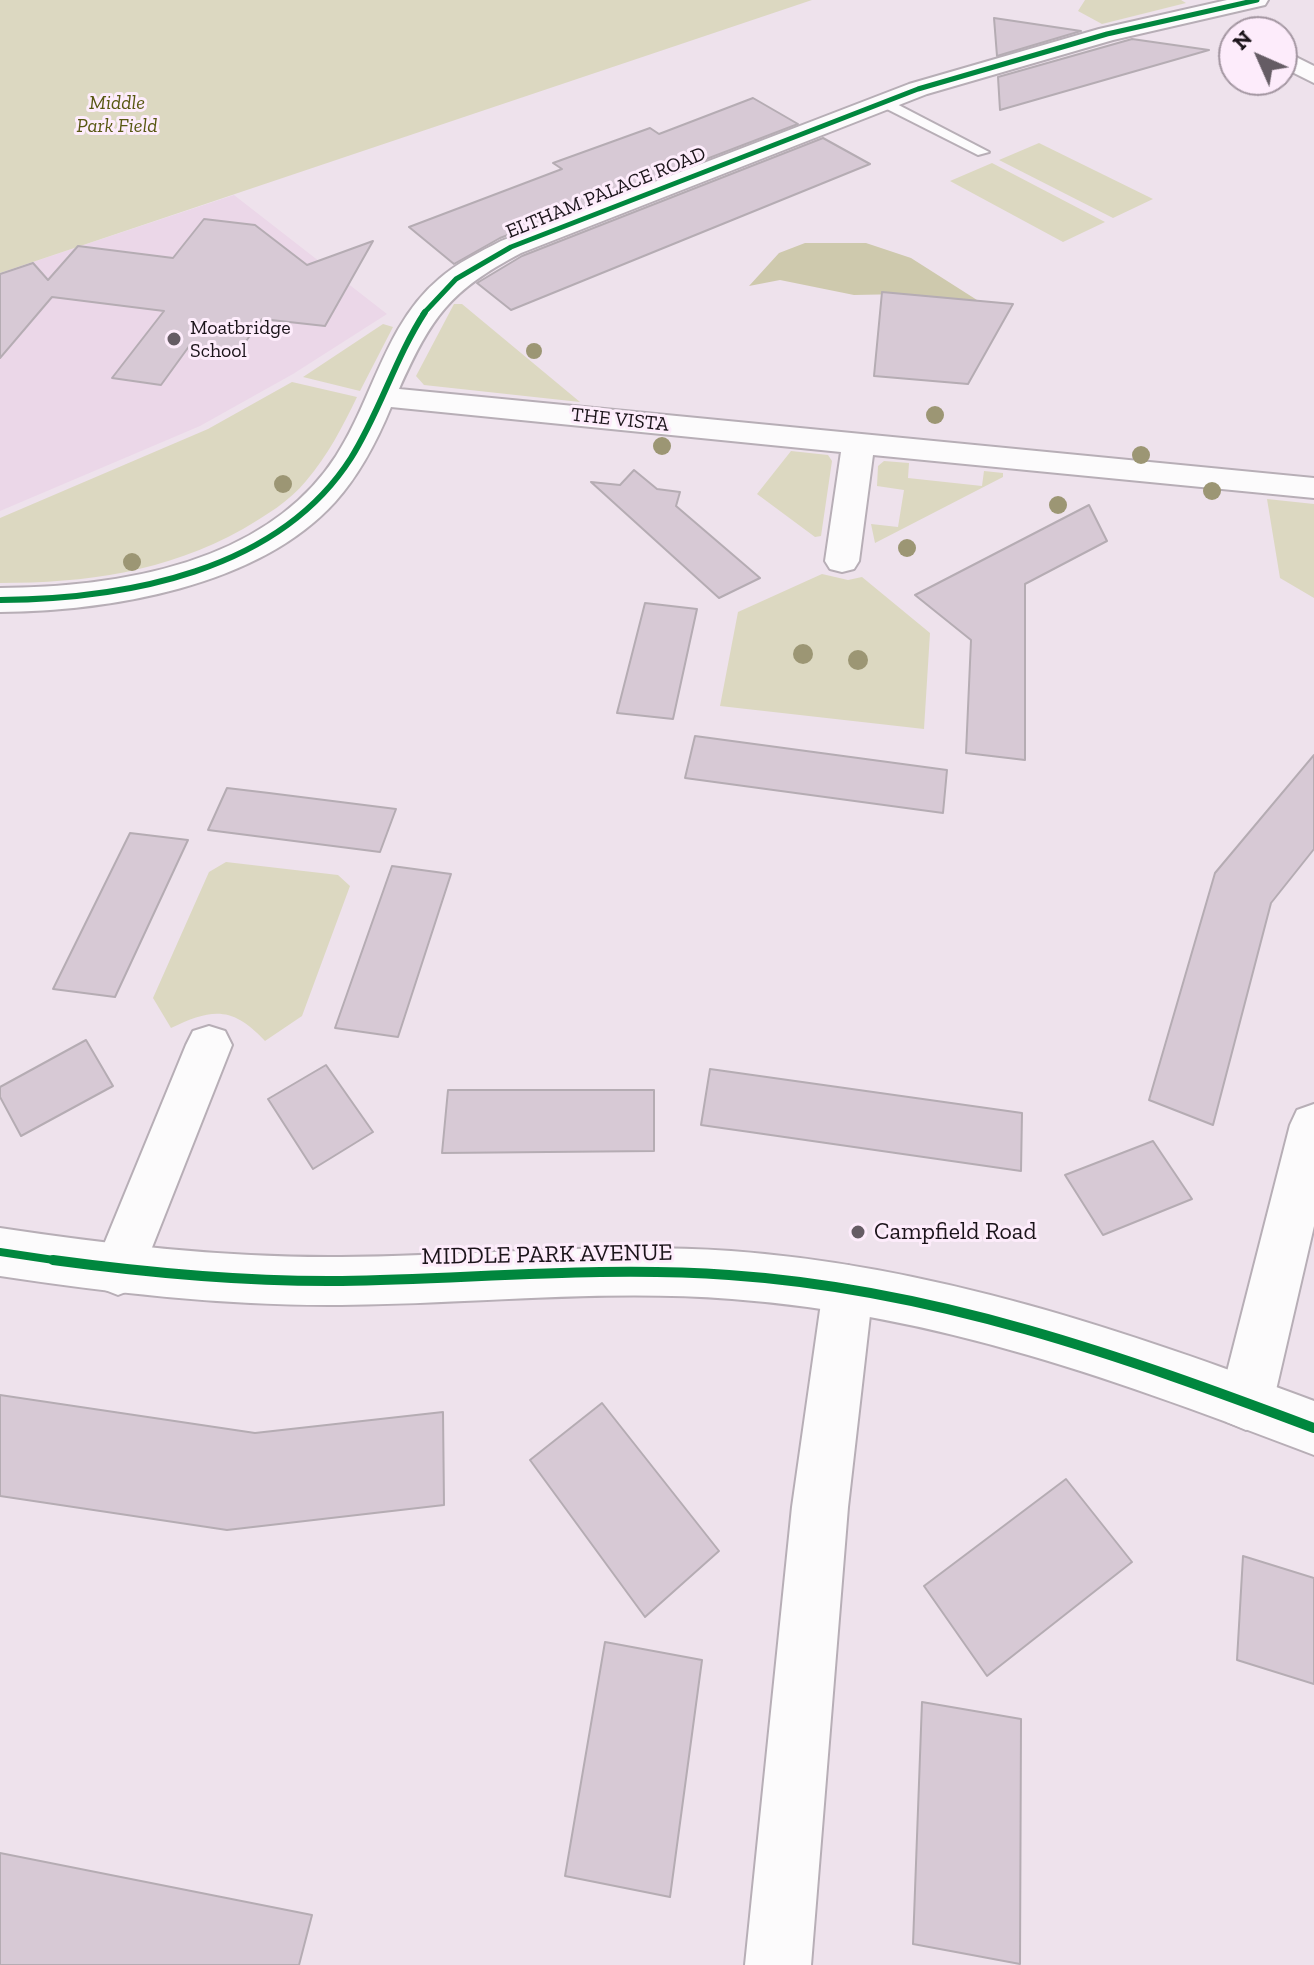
<!DOCTYPE html>
<style>
body{margin:0}
#map{position:relative;width:1314px;height:1965px;overflow:hidden;background:#eee2ec;font-family:"Zilla Slab",serif}
canvas{display:block}
.north{position:absolute;left:1218px;top:16px;width:80px;height:80px;box-sizing:border-box;background:#fdecfb;border:2px solid #a396a1;border-radius:50%;rotate:315deg;font-size:22px;font-weight:700;line-height:32px;text-align:center;color:#1b141a}
.north::after{content:'';display:block;margin:auto;width:28px;height:36px;background:#655c64;clip-path:polygon(50% 0,100% 100%,50% 72%,0 100%)}
</style>
<div id="map">
<canvas width="1314" height="1965"></canvas>
<div class="north">N</div>
</div>
<script>
const g = document.querySelector('canvas').getContext('2d');
g.lineJoin = 'round';
function fillPath(path, color) {
  g.fillStyle = color;
  g.fill(path, 'evenodd');
}
function trace(path, color, width, dash) {
  g.strokeStyle = color;
  g.lineWidth = width;
  g.lineCap = dash ? 'butt' : 'round';
  g.setLineDash(dash || []);
  g.stroke(path);
}
function write(font, color, halo, rows, align = 'center') {
  g.font = font + ' "Zilla Slab",serif';
  g.lineWidth = 6;
  g.setLineDash([]);
  g.textBaseline = 'middle';
  g.strokeStyle = halo;
  g.fillStyle = color;
  for (const [text, x, y, turn = 0] of rows) {
    g.save();
    g.translate(x, y);
    g.rotate((+turn || 0) * Math.PI / 180);
    g.textAlign = isNaN(turn) ? turn : align;
    if (halo) g.strokeText(text, 0, 0);
    g.fillText(text, 0, 0);
    g.restore();
  }
}
fillPath(new Path2D(`
 M234,195L387,314L293,374L200,426L0,511V273Z`), '#ebd7e8');
fillPath(new Path2D(`
 M0,0H812L0,273Z
 M1085,0H1181L1186,3L1102,24L1078,11Z
 M1039,143L1153,199L1113,218L999,160Z
 M992,163L1105,222L1063,242L950,181Z
 M454,304H462L580,402L424,385L416,376Z
 M383,324L393,327L360,391L303,377Z
 M292,382L357,397C342,428 328,455 306,481C290,501 265,516 243,529C166,572 86,583 0,583V518L208,429Z
 M791,451L828,455L832,461L821,536L815,537L757,494Z
 M884,461L909,463L908,478L982,486L984,471L1003,473V477L875,543L871,524L898,527L904,490L877,486L878,466Z
 M1267,499L1314,504V598L1280,578Z
 M822,574L848,580L862,577L930,633L924,729L720,706L738,612Z
 M226,862L338,875L350,886L302,1016L265,1041C233,1006 212,1008 171,1028L153,998L209,872Z`), '#dcd8c1');
fillPath(new Path2D(`
 M805,243H866L911,258L977,300L936,304L904,294L854,295L780,280L749,286L779,253Z`), '#cec9ad');
const building = new Path2D(`
 M994,18L1081,31L997,56Z
 M1132,39L1209,50L1000,110L998,77Z
 M753,98L798,124L500,238L454,264L409,227L562,169L553,163L650,128L659,134Z
 M823,138L870,164L511,310L477,283L522,256Z
 M204,219L255,225L307,265L373,241L325,326L262,319L239,351L190,345L161,385L112,378L164,311L52,297L0,358V274L33,263L48,280L78,246L173,258Z
 M882,292L1013,304L968,384L874,376Z
 M634,470L657,489L680,492L676,506L760,578L719,598L591,482L620,485Z
 M1089,505L1107,541L1025,584V760L966,753L971,640L915,595Z
 M645,603L697,609L673,719L617,713Z
 M695,736L947,770L943,813L685,778Z
 M1314,755V849L1271,903L1213,1125L1149,1100L1215,873Z
 M227,788L269,793L396,809L380,852L208,830Z
 M130,833L188,840L115,997L53,989Z
 M392,866L451,874L398,1037L335,1028Z
 M86,1040L113,1086L21,1136L0,1097V1087Z
 M326,1065L373,1132L313,1169L268,1099Z
 M710,1069L1022,1113L1021,1171L701,1125Z
 M448,1090H654V1151L442,1153Z
 M1153,1141L1192,1199L1103,1235L1065,1175Z
 M0,1395L255,1433L443,1412L444,1505L227,1530L0,1496Z
 M602,1403L719,1551L645,1617L530,1460Z
 M1066,1479L1132,1562L987,1676L924,1586Z
 M1243,1556L1314,1578V1684L1237,1660Z
 M605,1642L702,1660L670,1897L565,1876Z
 M922,1702L1021,1719L1020,1964L913,1944Z
 M0,1853L312,1915L299,1965H0Z`);
fillPath(building, '#d7c9d5');
trace(building, '#b5acb3', 2);
const service = new Path2D(`
 M879,99H887L989,152L978,155L879,105Z`);
const minor = new Path2D(`
 M1227,0H1268L1265,5L1113,40L927,94L521,253C449,291 432,316 399,389L1314,478V498L873,455L859,561L854,569L842,572L830,569L825,561L841,452L391,407C377,441 360,474 335,502C258,587 109,611 0,612V588C119,587 266,564 336,456C373,399 385,324 439,279C457,263 480,252 501,241L909,84L1099,29Z
 M1282,50L1314,66V83L1282,67Z
 M209,1026L225,1031L232,1045L136,1288L118,1295L100,1288L93,1271L186,1045L193,1031Z
 M1314,1104V1226L1273,1403L1265,1422L1246,1430L1227,1422L1219,1403L1290,1125L1297,1110Z
 M848,1265L866,1272L873,1289L848,1507L811,1965H745L792,1507L823,1289L830,1272Z`);
const tertiary = new Path2D(`
 M0,1228C113,1245 227,1258 341,1257C471,1256 601,1242 731,1251C935,1266 1124,1330 1314,1401V1455C1120,1381 942,1315 732,1299C601,1289 472,1304 341,1305C227,1306 113,1293 0,1276Z`);
trace(service, '#b7aeb6', 4);
trace(minor, '#b7aeb6', 4);
trace(tertiary, '#b7aeb6', 4);
fillPath(service, '#fcfbfc');
fillPath(minor, '#fcfbfc');
fillPath(tertiary, '#fcfbfc');
trace(new Path2D(`
 M423,314L456,279L511,247L918,89L1107,34L1257,0`), '#00873e', 5);
trace(new Path2D(`
 M0,600C125,599 278,572 351,458C380,412 395,358 425,312`), '#00873e', 6);
trace(new Path2D(`
 M0,1252L67,1262`), '#00873e', 8);
trace(new Path2D(`
 M53,1260C149,1273 245,1282 342,1281C471,1279 600,1266 729,1275C935,1289 1123,1356 1314,1428`), '#00873e', 10);
g.fillStyle = '#9c9674';
for (const [x, y, r] of [
 [534,351,8],
 [935,415,9],
 [662,446,9],
 [1141,455,9],
 [283,484,9],
 [1212,491,9],
 [1058,505,9],
 [907,548,9],
 [132,562,9],
 [803,654,10],
 [858,660,10]
]) {
  g.beginPath();
  g.arc(x, y, r, 0, 2 * Math.PI);
  g.fill();
}
for (const [x, y, r, color] of [
 [174,339,8,"#655c64"],
 [858,1232,8,"#655c64"]
]) {
  const dot = new Path2D();
  dot.arc(x, y, r, 0, 2 * Math.PI);
  g.fillStyle = color;
  g.fill(dot);
  trace(dot, '#fdecfb', 3);
}
write('italic 20px', '#585812', '#fdecfb', [
 ["Middle",117,103],
 ["Park Field",117,126]
]);
write('20px', '#1b141a', '#fdecfb', [
 ["ELTHAM PALACE ROAD",606,193,-22],
 ["THE VISTA",620,420,6]
]);
write('20px', '#1b141a', '#fdecfb', [
 ["Moatbridge",190,328],
 ["School",190,351]
], 'left');
write('24px', '#1b141a', '#fdecfb', [
 ["Campfield Road",874,1232]
], 'left');
write('24px', '#1b141a', '#fdecfb', [
 ["MIDDLE PARK AVENUE",547,1255,-1]
]);
</script>
